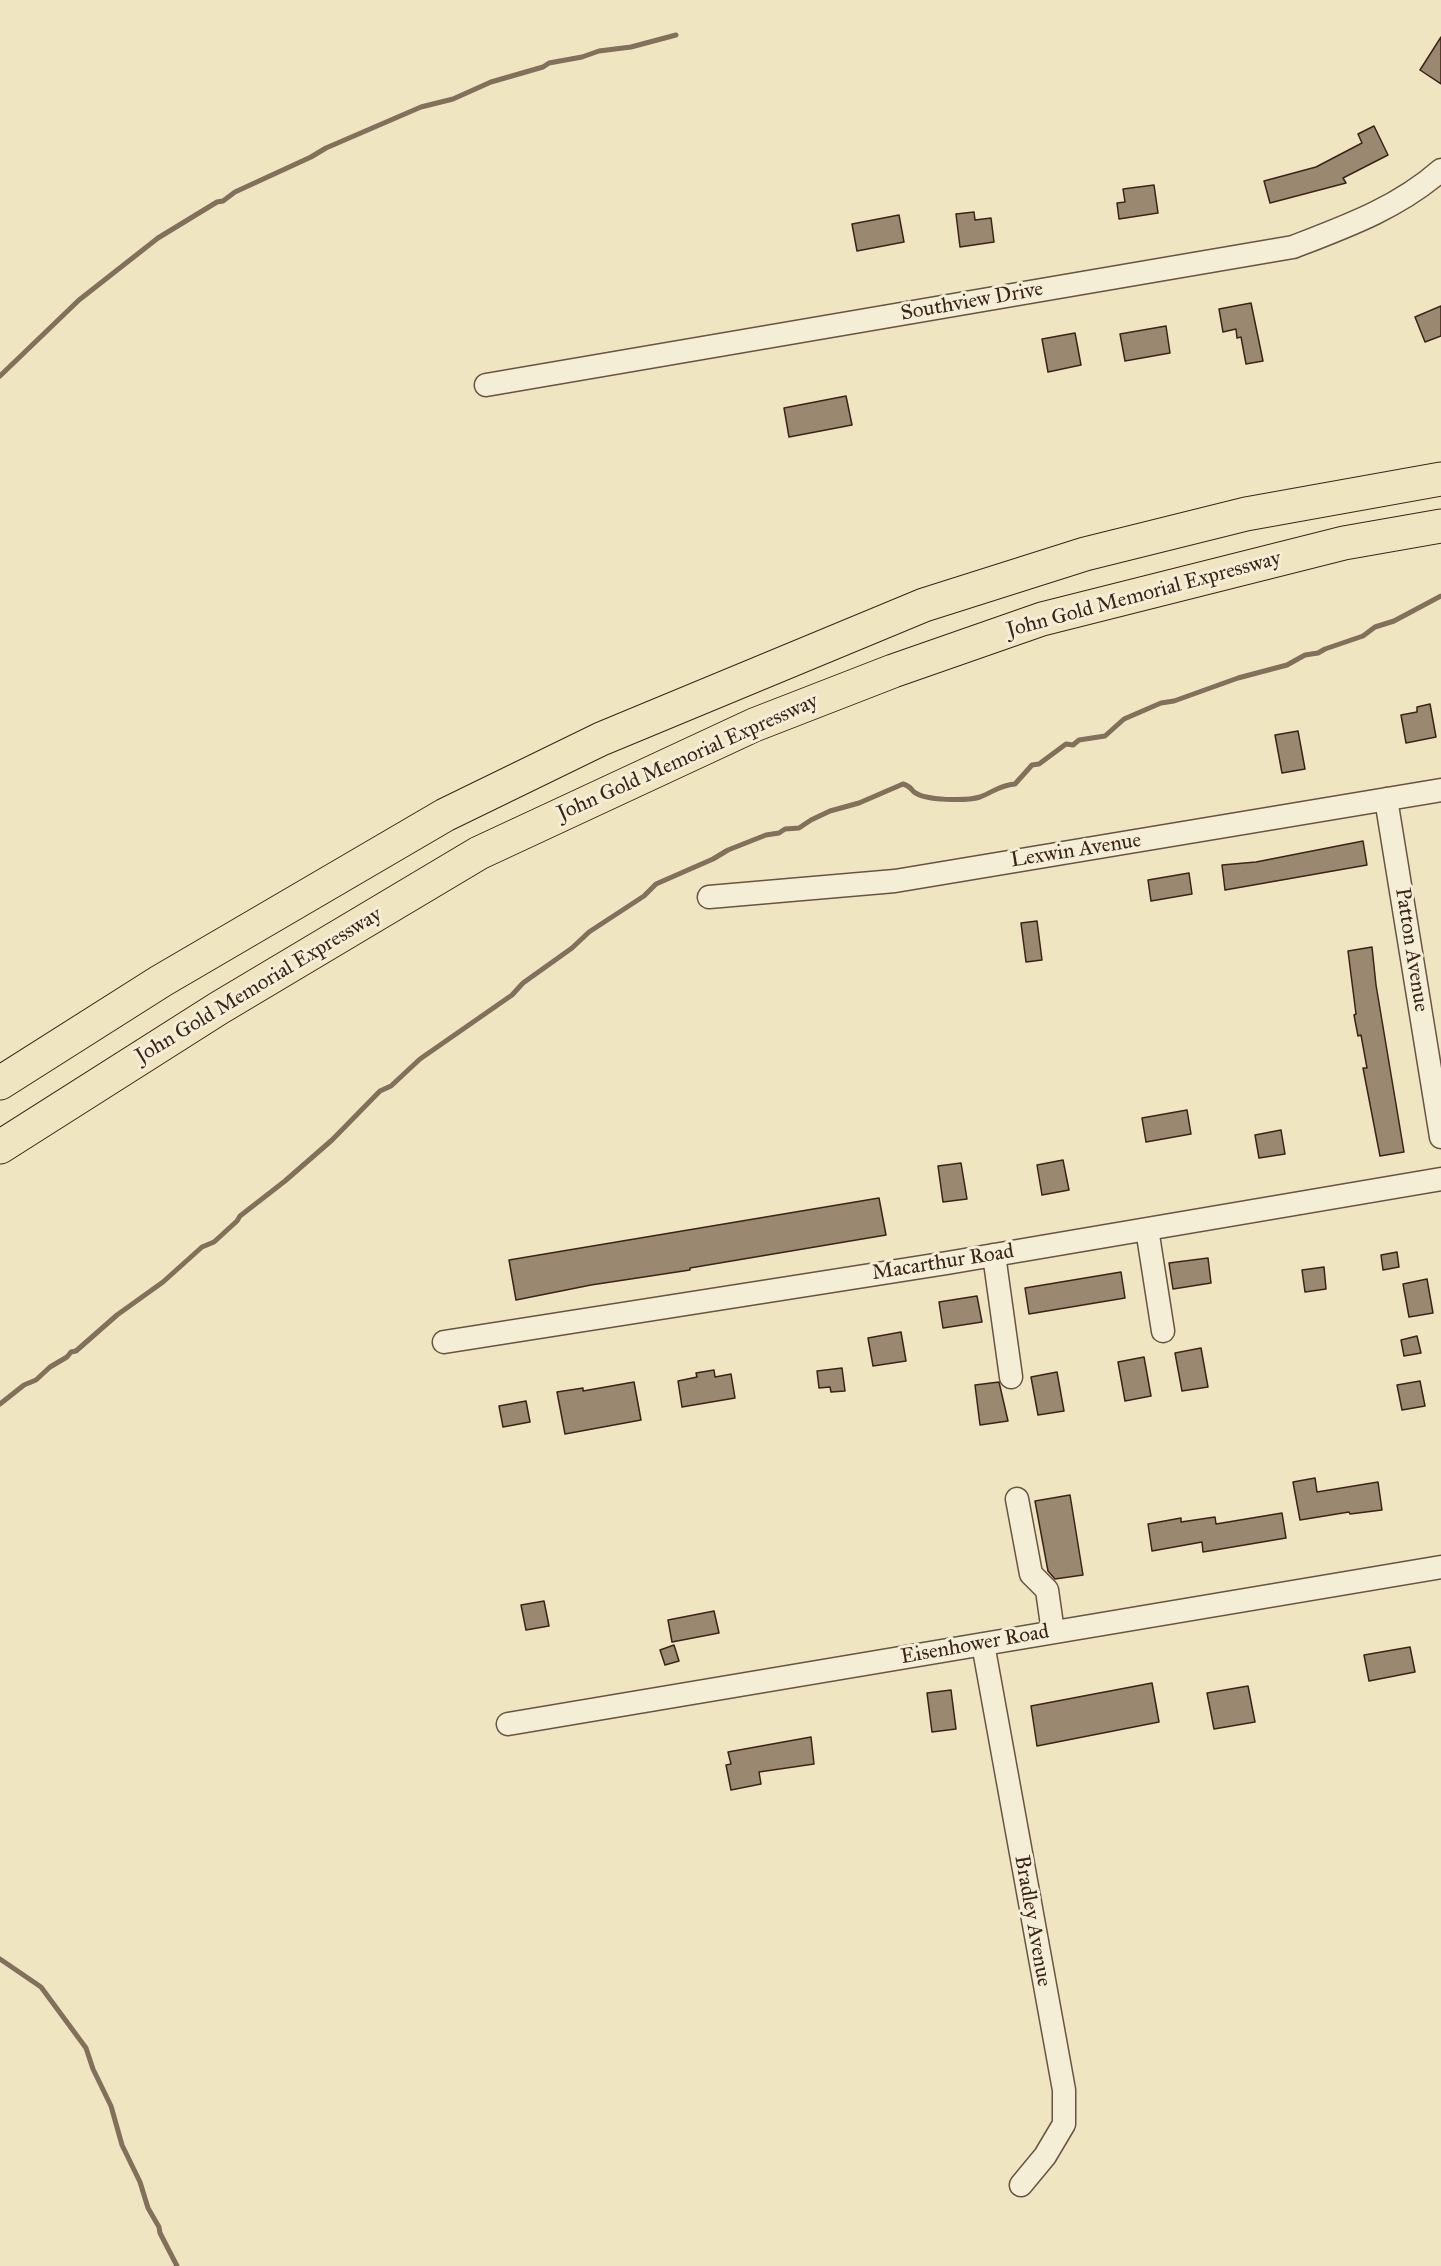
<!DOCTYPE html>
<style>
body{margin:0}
canvas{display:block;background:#f0e5c1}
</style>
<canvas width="1441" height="2266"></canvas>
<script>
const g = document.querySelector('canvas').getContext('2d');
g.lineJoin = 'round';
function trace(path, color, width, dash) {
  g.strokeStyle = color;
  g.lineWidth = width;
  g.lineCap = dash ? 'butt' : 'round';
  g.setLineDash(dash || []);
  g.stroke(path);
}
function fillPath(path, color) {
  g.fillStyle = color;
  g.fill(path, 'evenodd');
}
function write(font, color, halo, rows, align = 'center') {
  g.font = font + ' "IM FELL Great Primer",serif';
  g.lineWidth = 6;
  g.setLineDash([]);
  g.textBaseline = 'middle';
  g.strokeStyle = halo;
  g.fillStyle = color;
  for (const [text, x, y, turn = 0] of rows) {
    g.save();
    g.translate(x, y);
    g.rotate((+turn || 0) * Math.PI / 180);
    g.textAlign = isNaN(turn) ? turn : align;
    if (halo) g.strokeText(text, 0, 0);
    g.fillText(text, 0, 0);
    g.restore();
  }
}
trace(new Path2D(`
 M0,376L79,300L158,238L217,202L223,201L235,192L311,157L326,148L421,107L453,99L491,82L543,67L549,63L582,57L599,51L631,47L676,35
 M0,1404L24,1385L36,1380L50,1367L67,1357L71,1352L76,1351L117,1315L163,1282L202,1247L214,1242L237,1221L240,1216L285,1181L332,1140L380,1091L391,1086L420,1059L512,995L523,983L572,948L589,932L644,896L656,884L713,859L728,850L766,835L779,833L785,829L799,828L811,820L830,811L859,803L903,784C910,786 910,788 914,792C925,801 967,801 980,797C993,792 1000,785 1015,784L1032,765L1039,764L1066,744L1073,745L1079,740L1105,736L1124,719L1161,703L1174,701L1238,678L1287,665L1305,655L1318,653L1325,649L1363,636L1375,627L1394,621L1441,596
 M0,1959L41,1987L86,2048L93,2069L111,2106L122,2145L140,2182L148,2208L159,2227L160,2233L177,2266`), '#83705c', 5);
const building = new Path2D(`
 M1441,37V84L1420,70Z
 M1374,126L1388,155L1343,178L1346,183L1270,203L1264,181L1316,167L1362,143L1358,134Z
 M1154,185L1158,213L1119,219L1117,203L1125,202L1123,189Z
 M974,212L975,220L991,218L994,242L960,247L956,214Z
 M899,215L904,242L857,251L852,224Z
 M1251,303L1263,361L1246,364L1241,337L1237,338L1236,329L1223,332L1219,309Z
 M1441,306V336L1425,342L1415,317Z
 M1166,326L1170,353L1125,361L1120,334Z
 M1075,333L1081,365L1048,372L1042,339Z
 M846,396L852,425L789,437L784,408Z
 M1430,704L1436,737L1406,743L1401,715L1417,712V707Z
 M1298,731L1305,769L1282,773L1275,735Z
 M1363,841L1367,865L1225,890L1222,865L1256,862Z
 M1189,873L1192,894L1151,901L1148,880Z
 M1037,921L1042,960L1026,962L1021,923Z
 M1372,947L1376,985L1404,1152L1380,1156L1363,1068H1367L1361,1035L1358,1036L1354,1015L1356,1014L1348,951Z
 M1187,1110L1191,1134L1146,1142L1142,1118Z
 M1281,1130L1285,1154L1259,1158L1255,1135Z
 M1063,1160L1069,1190L1042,1195L1037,1165Z
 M961,1163L967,1199L943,1202L938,1166Z
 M879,1198L886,1235L690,1268V1270L591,1285L516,1300L509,1260Z
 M1397,1252L1399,1267L1383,1270L1381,1255Z
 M1208,1258L1211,1283L1173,1289L1169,1263Z
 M1324,1267L1326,1289L1305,1292L1302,1270Z
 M1121,1272L1125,1298L1029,1314L1025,1288Z
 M1427,1279L1433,1313L1409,1317L1403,1284Z
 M977,1296L982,1322L943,1328L939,1302Z
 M901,1332L906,1361L873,1366L868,1338Z
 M1417,1336L1421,1353L1404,1356L1401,1340Z
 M1201,1348L1208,1387L1182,1391L1175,1353Z
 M1144,1357L1151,1396L1125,1401L1118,1362Z
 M842,1368L845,1391L831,1392L830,1387L819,1388L817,1371Z
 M714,1370L715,1377L731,1374L735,1398L682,1407L678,1381L697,1377L696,1373Z
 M1057,1372L1064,1411L1038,1415L1031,1377Z
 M1420,1381L1425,1406L1402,1410L1397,1385Z
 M634,1382L641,1420L565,1434L557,1392L583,1388V1391Z
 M999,1382L1008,1421L980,1425L975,1385Z
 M526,1401L530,1422L503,1427L499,1406Z
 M1315,1478L1317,1492L1378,1482L1382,1510L1350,1514L1349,1512L1300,1520L1293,1482Z
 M1070,1495L1083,1575L1055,1579L1048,1571L1035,1501Z
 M1282,1513L1286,1538L1203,1552L1202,1542L1152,1551L1148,1524L1181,1518V1522L1215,1517L1216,1524Z
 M544,1601L549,1626L526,1630L521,1605Z
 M714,1611L719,1633L672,1642L668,1620Z
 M674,1645L679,1661L665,1665L660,1650Z
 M1410,1647L1415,1672L1369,1681L1364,1655Z
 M1152,1683L1159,1722L1037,1746L1031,1706Z
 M1248,1686L1255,1722L1214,1729L1207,1693Z
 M951,1690L956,1729L932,1732L927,1693Z
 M811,1737L814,1764L759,1772L761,1784L731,1790L726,1765L731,1764L728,1752Z`);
fillPath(building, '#9a8870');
trace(building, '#3c2319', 1.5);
const minor = new Path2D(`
 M486,385L1293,247C1345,227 1398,208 1441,170
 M1386,799L1441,1137
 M709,897L895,881L1441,790
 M1147,1229L1163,1331
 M994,1255L1011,1377
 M444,1342L947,1263L1441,1179
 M1017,1499L1031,1574L1047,1590L1053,1632
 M983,1644L1064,2090V2124L1045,2156L1021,2185
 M508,1724L1441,1567`);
const highway = new Path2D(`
 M0,1083L161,981L445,815L601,739L924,605L1085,554L1246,514L1441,479
 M0,1147L219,1008L479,853L754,725L893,671L1042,619L1344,543L1441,526`);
trace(minor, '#695443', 25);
trace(highway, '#3c2319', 35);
trace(minor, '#f5eed7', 22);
trace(highway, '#f0e5c1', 33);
write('21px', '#3c2319', '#f5eed7', [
 ["Southview Drive",972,302,-10],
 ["John Gold Memorial Expressway",1144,595,-15],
 ["John Gold Memorial Expressway",688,758,-24],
 ["Lexwin Avenue",1076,851,-9],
 ["Patton Avenue",1411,950,81],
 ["John Gold Memorial Expressway",259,986,-31],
 ["Macarthur Road",943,1263,-9],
 ["Eisenhower Road",975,1645,-10],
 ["Bradley Avenue",1032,1921,80]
]);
</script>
